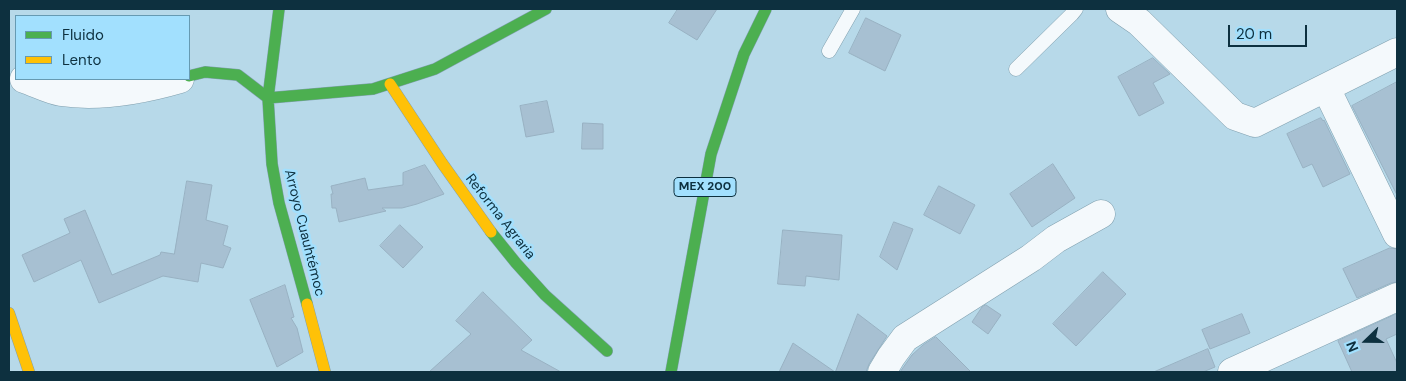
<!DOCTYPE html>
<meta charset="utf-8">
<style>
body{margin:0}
#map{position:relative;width:1406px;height:381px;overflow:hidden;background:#b7d9e9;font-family:"DM Sans",sans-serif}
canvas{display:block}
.frame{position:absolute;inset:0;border:10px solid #0d303f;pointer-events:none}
.legend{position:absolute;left:15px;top:15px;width:175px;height:65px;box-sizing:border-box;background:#a2e0fe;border:1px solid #669ab2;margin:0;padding:6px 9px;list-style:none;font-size:15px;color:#0d303f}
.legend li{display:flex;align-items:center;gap:10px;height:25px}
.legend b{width:25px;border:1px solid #669ab2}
.north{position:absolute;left:1341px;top:316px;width:50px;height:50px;-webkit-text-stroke:4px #a2e0fe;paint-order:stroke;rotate:248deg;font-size:14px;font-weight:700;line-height:20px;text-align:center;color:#0d303f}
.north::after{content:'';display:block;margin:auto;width:18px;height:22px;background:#0d303f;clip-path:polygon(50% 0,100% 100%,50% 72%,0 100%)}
.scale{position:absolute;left:1228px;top:25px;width:79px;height:22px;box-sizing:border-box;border:2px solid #0d303f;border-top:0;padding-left:6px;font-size:15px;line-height:18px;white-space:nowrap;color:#0d303f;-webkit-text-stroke:4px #a2e0fe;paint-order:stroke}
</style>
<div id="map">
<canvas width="1406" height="381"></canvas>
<div class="frame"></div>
<ul class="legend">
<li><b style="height:6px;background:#4caf50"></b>Fluido</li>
<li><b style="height:6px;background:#ffc107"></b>Lento</li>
</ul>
<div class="north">N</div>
<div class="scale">20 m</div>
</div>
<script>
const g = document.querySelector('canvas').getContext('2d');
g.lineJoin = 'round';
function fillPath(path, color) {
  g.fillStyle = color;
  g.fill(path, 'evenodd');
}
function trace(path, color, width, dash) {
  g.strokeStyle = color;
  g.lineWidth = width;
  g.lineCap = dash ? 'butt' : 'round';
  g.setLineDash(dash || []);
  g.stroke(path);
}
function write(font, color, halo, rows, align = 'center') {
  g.font = font + ' "DM Sans",sans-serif';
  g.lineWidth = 5;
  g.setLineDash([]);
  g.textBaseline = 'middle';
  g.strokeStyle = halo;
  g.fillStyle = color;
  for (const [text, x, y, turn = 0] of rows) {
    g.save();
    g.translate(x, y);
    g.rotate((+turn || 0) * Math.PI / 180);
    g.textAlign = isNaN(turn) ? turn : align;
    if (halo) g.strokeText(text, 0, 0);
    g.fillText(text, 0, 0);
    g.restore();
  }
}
const building = new Path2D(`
 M678,9H717L697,40L669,23Z
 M866,18L901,35L885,71L849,53Z
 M1153,58L1170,74L1153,83L1164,103L1139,116L1118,77Z
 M1397,82V195L1352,106Z
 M547,101L554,132L526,137L520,106Z
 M1321,118L1323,121L1324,120L1350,174L1323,187L1312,164L1303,168L1287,134Z
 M583,123L603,124V149H582Z
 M1053,164L1075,198L1032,227L1010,194Z
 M425,165L444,194L417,204L402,208H382L386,211L339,222L336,208H332L331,194H333L331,186L365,178L368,190L403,185V173Z
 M187,181L212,185L206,220L228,226L223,245L231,248L223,268L201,263L198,282L163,276L99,303L81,260L34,282L22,255L70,233L64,219L85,210L112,275L160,255L161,252L174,254Z
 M939,186L975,205L960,234L924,215Z
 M894,222L913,229L897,270L880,257Z
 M400,225L423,247L403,268L380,246Z
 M783,230L842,235L839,280L806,276L805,286L778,284Z
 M1390,248L1397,249V282L1391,283L1357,298L1343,269Z
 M1103,272L1126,294L1076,346L1053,324Z
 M285,285L294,317L291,318L297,328L303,352L277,367L250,300Z
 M483,292L532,340L521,350L561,372H429L471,334L456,321Z
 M986,305L1001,315L988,334L972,322L982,307Z
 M858,314L887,336L869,364L866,372H779L793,343L835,372Z
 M1242,314L1250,333L1210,349L1202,330Z
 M1397,314V334L1386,339L1397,363V372H1352L1338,341Z
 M936,337L971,372H900L912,355L923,345Z
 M1208,349L1215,367L1203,372H1154Z`);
fillPath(building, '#a7c0d2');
trace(building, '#98b1c2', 1);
const lane = new Path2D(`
 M829,51L853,9
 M1016,69L1072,14L1076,9`);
const street = new Path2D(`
 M1120,9L1139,22L1235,116L1255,123L1397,52
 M24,79C36,83 49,90 61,92C101,98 142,90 180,79
 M1326,88L1397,234
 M882,372L891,357L905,338L1031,258L1056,239L1101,214
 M1232,372L1397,297`);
const fast = new Path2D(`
 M279,9L268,98L272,164L279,203L307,304
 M189,76L205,72L238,75L268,98L373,89L435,69L546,9
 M491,232L516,263L545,295L607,351
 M671,372L711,154L744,54L766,9`);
const slow = new Path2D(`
 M390,84L442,163L491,232
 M307,304L325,372
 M9,313L29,372`);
trace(lane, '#81a0af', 15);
trace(street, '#81a0af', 29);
trace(fast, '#81a0af', 12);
trace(slow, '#81a0af', 12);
trace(lane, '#f4f9fc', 14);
trace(street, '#f4f9fc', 28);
trace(fast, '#4caf50', 11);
trace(slow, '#ffc107', 11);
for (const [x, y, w] of [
 [705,187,62]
]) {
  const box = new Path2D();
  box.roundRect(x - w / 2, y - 9.5, w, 19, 4);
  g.fillStyle = '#a2e0fe';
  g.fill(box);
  trace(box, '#0d303f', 1);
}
write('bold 12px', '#0d303f', null, [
 ["MEX 200",705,187]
]);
write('14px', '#0d303f', '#a2e0fe', [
 ["Reforma Agraria",500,217,52],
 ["Arroyo Cuauhtémoc",304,233,76]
]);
</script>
